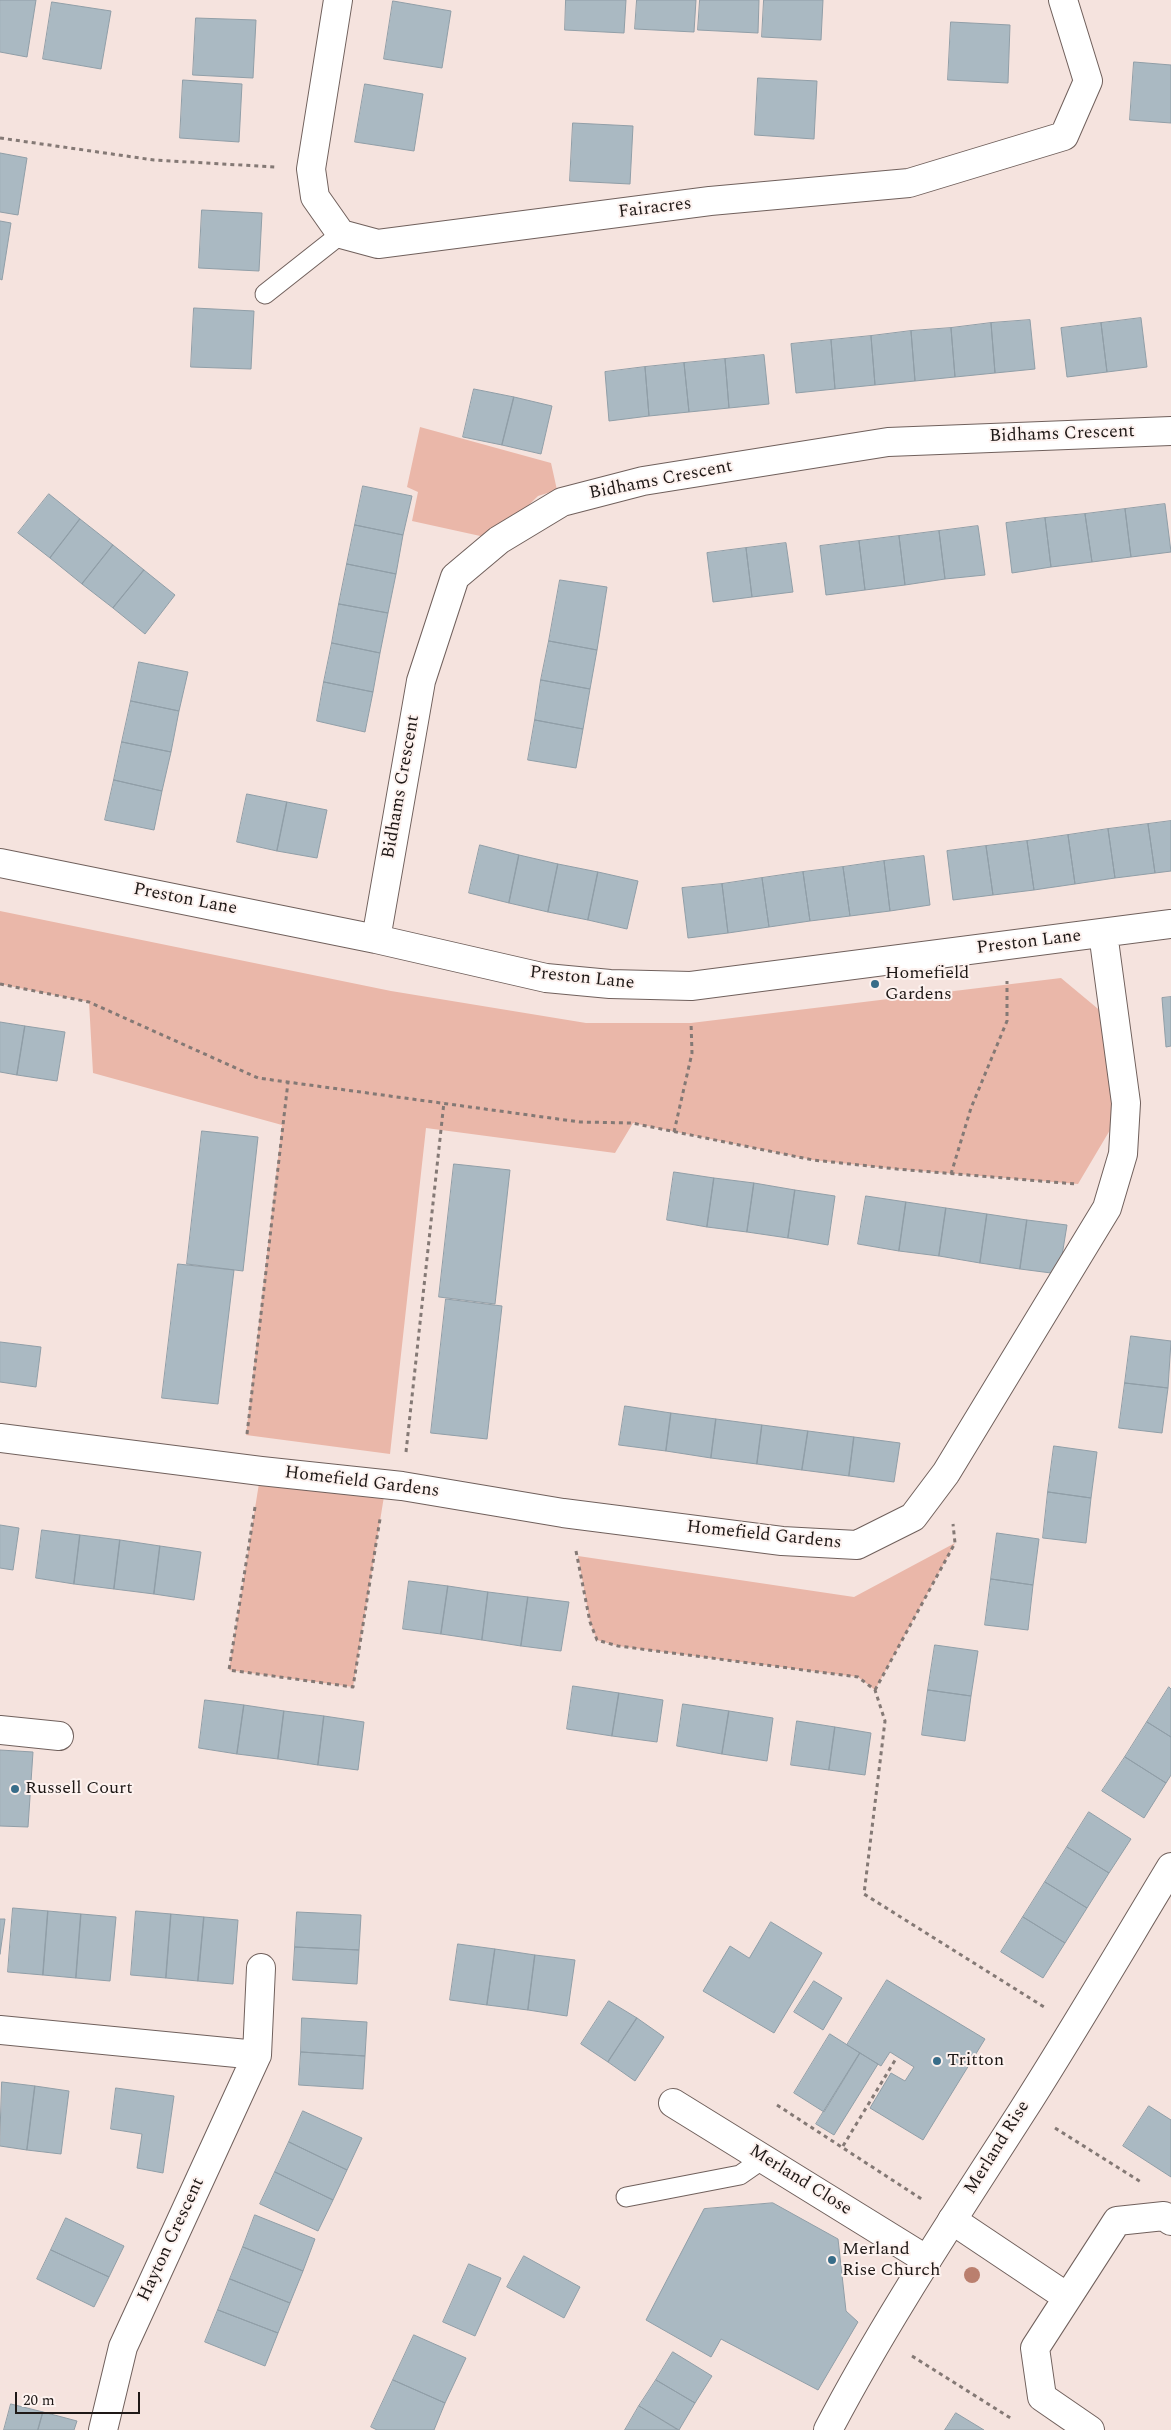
<!DOCTYPE html>
<style>
body{margin:0}
#map{position:relative;width:1171px;height:2430px;overflow:hidden;background:#f5e3de;font-family:Spectral,serif}
canvas{display:block}
.scale{position:absolute;left:15px;top:2392px;width:125px;height:22px;box-sizing:border-box;border:2px solid #1e1816;border-top:0;padding-left:6px;font-size:15px;line-height:18px;white-space:nowrap;color:#1e1816;-webkit-text-stroke:4px #fdf2ef;paint-order:stroke}
</style>
<div id="map">
<canvas width="1171" height="2430"></canvas>
<div class="scale">20 m</div>
</div>
<script>
const g = document.querySelector('canvas').getContext('2d');
g.lineJoin = 'round';
function fillPath(path, color) {
  g.fillStyle = color;
  g.fill(path, 'evenodd');
}
function trace(path, color, width, dash) {
  g.strokeStyle = color;
  g.lineWidth = width;
  g.lineCap = dash ? 'butt' : 'round';
  g.setLineDash(dash || []);
  g.stroke(path);
}
function write(font, color, halo, rows, align = 'center') {
  g.font = font + ' Spectral,serif';
  g.lineWidth = 4;
  g.setLineDash([]);
  g.textBaseline = 'middle';
  g.strokeStyle = halo;
  g.fillStyle = color;
  for (const [text, x, y, turn = 0] of rows) {
    g.save();
    g.translate(x, y);
    g.rotate((+turn || 0) * Math.PI / 180);
    g.textAlign = isNaN(turn) ? turn : align;
    if (halo) g.strokeText(text, 0, 0);
    g.fillText(text, 0, 0);
    g.restore();
  }
}
fillPath(new Path2D(`
 M420,427L551,463L557,490L538,496L494,539L412,521L418,492L407,487Z
 M0,911L391,991L586,1023H691L1061,978L1115,1023L1126,1103L1078,1184L897,1169L813,1160L633,1123L615,1153L426,1128L390,1454L246,1435L282,1125L93,1073L89,1002L0,984Z
 M261,1471L386,1484L353,1687L229,1670Z
 M955,1543L875,1690L858,1677L618,1646L597,1640L590,1622L578,1556L854,1597Z`), '#eab7a9');
const building = new Path2D(`
 M0,0H36L27,57L0,52Z
 M566,0H626L624,33L565,30Z
 M637,0H696L694,32L635,29Z
 M700,0H759L758,33L698,30Z
 M764,0H823L821,40L762,37Z
 M393,1L451,11L442,68L384,59Z
 M52,2L111,11L101,69L43,59Z
 M196,18L256,20L253,78L193,75Z
 M951,22L1010,25L1008,83L948,80Z
 M1134,62L1171,65V123L1130,120Z
 M758,78L817,81L814,139L755,135Z
 M183,80L242,84L239,142L180,138Z
 M365,84L423,94L414,151L355,142Z
 M573,123L633,126L630,184L570,181Z
 M0,153L27,158L18,215L0,212Z
 M202,210L262,213L259,271L199,268Z
 M0,221L11,223L2,280L0,279Z
 M194,308L254,311L251,369L191,367Z
 M1141,318L1147,367L1107,372L1101,323Z
 M1030,320L1035,369L995,373L991,323Z
 M991,323L995,373L955,377L951,328Z
 M1101,323L1107,372L1067,377L1061,328Z
 M951,328L955,377L915,381L911,331Z
 M911,331L915,381L875,385L871,336Z
 M871,336L875,385L835,389L831,340Z
 M831,340L835,389L796,393L791,344Z
 M764,355L769,404L729,408L725,359Z
 M725,359L729,408L689,412L684,363Z
 M684,363L689,412L649,416L645,367Z
 M645,367L649,416L609,421L605,372Z
 M474,389L514,397L502,445L463,437Z
 M514,397L552,406L541,454L502,445Z
 M363,486L412,496L403,535L355,525Z
 M49,494L80,519L50,558L18,533Z
 M1165,504L1171,552L1131,557L1125,509Z
 M1125,509L1131,557L1092,562L1085,514Z
 M1085,514L1092,562L1051,567L1045,518Z
 M1045,518L1051,567L1012,573L1006,523Z
 M80,519L113,545L82,584L50,558Z
 M355,525L403,535L396,574L347,564Z
 M978,526L985,575L945,579L939,531Z
 M939,531L945,579L905,585L899,536Z
 M899,536L905,585L865,590L859,541Z
 M859,541L865,590L826,595L820,546Z
 M786,543L793,592L752,597L746,548Z
 M113,545L144,570L113,608L82,584Z
 M746,548L752,597L713,602L707,553Z
 M347,564L396,574L388,613L339,604Z
 M144,570L175,595L145,634L113,608Z
 M560,580L607,587L597,650L549,641Z
 M339,604L388,613L380,653L332,643Z
 M549,641L597,650L590,689L541,680Z
 M332,643L380,653L373,692L324,682Z
 M139,662L188,672L179,711L131,701Z
 M541,680L590,689L583,729L535,720Z
 M324,682L373,692L365,732L317,721Z
 M131,701L179,711L171,752L122,742Z
 M535,720L583,729L576,768L528,760Z
 M122,742L171,752L162,791L114,780Z
 M114,780L162,791L154,830L105,820Z
 M247,794L287,802L277,851L237,842Z
 M287,802L327,810L317,858L277,851Z
 M1171,821V871L1155,873L1148,824Z
 M1148,824L1155,873L1115,878L1108,829Z
 M1108,829L1115,878L1075,884L1068,835Z
 M1068,835L1075,884L1034,890L1027,841Z
 M1027,841L1034,890L993,895L986,846Z
 M480,845L519,855L509,903L469,893Z
 M986,846L993,895L953,900L947,851Z
 M519,855L558,864L548,912L509,903Z
 M924,856L930,905L890,911L884,861Z
 M884,861L890,911L850,916L843,867Z
 M558,864L598,872L588,920L548,912Z
 M843,867L850,916L810,921L803,872Z
 M598,872L638,881L627,929L588,920Z
 M803,872L810,921L769,927L762,878Z
 M762,878L769,927L728,933L722,884Z
 M722,884L728,933L688,938L682,888Z
 M1171,997V1046L1166,1047L1162,998Z
 M0,1022L25,1026L17,1075L0,1072Z
 M25,1026L65,1032L57,1081L17,1075Z
 M202,1131L258,1137L243,1271L187,1264Z
 M454,1164L510,1170L495,1304L439,1297Z
 M674,1172L714,1178L707,1227L667,1220Z
 M714,1178L754,1183L747,1232L707,1227Z
 M754,1183L795,1190L788,1238L747,1232Z
 M795,1190L835,1196L828,1245L788,1238Z
 M866,1196L906,1202L899,1251L858,1244Z
 M906,1202L946,1208L939,1256L899,1251Z
 M946,1208L987,1214L980,1263L939,1256Z
 M987,1214L1027,1220L1020,1269L980,1263Z
 M1027,1220L1067,1225L1059,1274L1020,1269Z
 M178,1264L234,1270L218,1404L162,1398Z
 M446,1299L502,1306L487,1439L431,1433Z
 M1131,1336L1171,1341L1168,1388L1125,1383Z
 M0,1342L41,1347L36,1387L0,1382Z
 M1125,1383L1168,1388L1162,1433L1119,1428Z
 M625,1406L671,1413L666,1451L619,1445Z
 M671,1413L716,1419L711,1458L666,1451Z
 M716,1419L762,1425L757,1464L711,1458Z
 M762,1425L808,1431L802,1470L757,1464Z
 M808,1431L854,1437L849,1476L802,1470Z
 M854,1437L900,1443L894,1482L849,1476Z
 M1054,1446L1097,1452L1091,1498L1048,1492Z
 M1048,1492L1091,1498L1086,1543L1043,1538Z
 M0,1525L19,1528L13,1570L0,1568Z
 M42,1530L80,1535L74,1584L36,1578Z
 M997,1533L1039,1539L1033,1585L991,1579Z
 M80,1535L120,1540L114,1589L74,1584Z
 M120,1540L160,1546L154,1594L114,1589Z
 M160,1546L201,1552L194,1600L154,1594Z
 M991,1579L1033,1585L1028,1630L985,1625Z
 M409,1581L448,1586L441,1634L403,1629Z
 M448,1586L488,1592L482,1640L441,1634Z
 M488,1592L528,1597L521,1646L482,1640Z
 M528,1597L569,1602L561,1651L521,1646Z
 M935,1645L978,1651L971,1696L928,1690Z
 M573,1686L619,1693L612,1736L567,1729Z
 M1169,1687L1171,1689V1737L1147,1722Z
 M928,1690L971,1696L965,1741L922,1735Z
 M619,1693L663,1700L657,1742L612,1736Z
 M205,1700L244,1705L237,1754L199,1748Z
 M683,1704L729,1711L722,1754L677,1746Z
 M244,1705L284,1711L278,1759L237,1754Z
 M284,1711L324,1716L318,1765L278,1759Z
 M729,1711L773,1718L767,1761L722,1754Z
 M324,1716L364,1722L358,1770L318,1765Z
 M797,1721L835,1727L829,1770L791,1765Z
 M1147,1722L1171,1737V1775L1166,1783L1125,1757Z
 M835,1727L871,1733L865,1775L829,1770Z
 M0,1750L33,1752L28,1827L0,1826Z
 M1125,1757L1166,1783L1144,1818L1102,1791Z
 M1089,1812L1131,1839L1109,1873L1067,1847Z
 M1067,1847L1109,1873L1087,1908L1045,1882Z
 M1045,1882L1087,1908L1065,1943L1023,1917Z
 M13,1908L48,1911L43,1975L8,1972Z
 M48,1911L81,1914L76,1978L43,1975Z
 M136,1911L171,1914L166,1978L131,1975Z
 M297,1912L361,1915L359,1950L295,1947Z
 M81,1914L116,1917L110,1981L76,1978Z
 M171,1914L204,1917L198,1981L166,1978Z
 M204,1917L238,1920L233,1984L198,1981Z
 M1023,1917L1065,1943L1043,1978L1001,1952Z
 M0,1919H5L0,1954Z
 M771,1922L822,1953L774,2033L703,1991L730,1946L749,1958Z
 M458,1944L495,1949L487,2005L450,2000Z
 M295,1947L359,1950L357,1984L293,1980Z
 M495,1949L535,1955L528,2010L487,2005Z
 M535,1955L575,1960L567,2016L528,2010Z
 M887,1980L985,2039L923,2140L870,2108L891,2073L905,2081L914,2067L890,2052L881,2066L847,2045Z
 M814,1981L842,1998L823,2030L794,2012Z
 M609,2001L637,2018L608,2062L581,2044Z
 M302,2018L367,2022L365,2056L301,2052Z
 M637,2018L664,2037L635,2081L608,2062Z
 M830,2034L860,2053L824,2112L794,2093Z
 M301,2052L365,2056L363,2089L299,2085Z
 M860,2053L878,2064L834,2135L816,2124Z
 M2,2082L35,2086L27,2150L0,2146Z
 M35,2086L69,2091L61,2154L27,2150Z
 M116,2088L174,2096L163,2173L137,2168L142,2134L111,2129Z
 M1149,2106L1171,2120V2177L1123,2146Z
 M303,2111L362,2138L347,2170L289,2142Z
 M289,2142L347,2170L333,2200L275,2172Z
 M275,2172L333,2200L318,2231L260,2204Z
 M773,2203L838,2239L846,2311L858,2322L818,2390L721,2339L711,2357L646,2320L704,2209Z
 M255,2215L315,2239L303,2271L243,2247Z
 M66,2218L124,2246L109,2277L51,2250Z
 M243,2247L303,2271L290,2303L230,2279Z
 M51,2250L109,2277L94,2307L37,2279Z
 M524,2256L580,2287L564,2318L507,2287Z
 M469,2264L501,2278L475,2336L443,2322Z
 M230,2279L290,2303L278,2333L218,2310Z
 M218,2310L278,2333L265,2366L205,2342Z
 M414,2335L466,2358L445,2403L393,2380Z
 M673,2352L712,2376L695,2403L656,2380Z
 M393,2380L445,2403L434,2430H377L371,2427Z
 M656,2380L695,2403L679,2430L639,2406Z
 M11,2404L43,2412L38,2430H4Z
 M639,2406L678,2430H625Z
 M43,2412L77,2421L74,2430H38Z
 M956,2413L984,2430H945Z`);
fillPath(building, '#aab9c2');
trace(building, '#909ea7', 1);
const lane = new Path2D(`
 M265,294L341,234
 M626,2197L740,2175L763,2159`);
const street = new Path2D(`
 M338,0L311,169L315,197L341,234L378,244L710,201L909,183L1064,136L1088,81L1063,0
 M0,863L376,939L546,978L610,984L691,986L1171,924
 M376,939L421,681L455,577L499,540L562,502L643,481L888,442L1171,431
 M0,1438L261,1471L402,1486L563,1513L782,1541L857,1545L913,1517L946,1473L1107,1208L1123,1154L1126,1103L1103,933
 M0,1730L59,1736
 M0,2030L257,2055L123,2347L103,2430
 M257,2055L261,1968
 M673,2103L927,2260
 M952,2220L1067,2297
 M1090,2430L1042,2397L1035,2348L1117,2221L1164,2216L1171,2221`);
const secondary = new Path2D(`
 M828,2430C886,2319 956,2215 1023,2110C1074,2030 1122,1948 1171,1867`);
trace(lane, '#70605c', 21);
trace(street, '#70605c', 30);
trace(secondary, '#70605c', 30);
trace(new Path2D(`
 M0,138L154,160L275,167
 M0,984L89,1002L258,1078L580,1122L632,1123L813,1160L897,1169L1076,1184
 M674,1132L692,1053L691,1022
 M951,1174L971,1108L1007,1021V981
 M247,1434L288,1082
 M406,1452L444,1102
 M255,1507L229,1670L353,1687L380,1519
 M576,1551L590,1622L597,1640L618,1646L858,1677L875,1690L885,1721L864,1894L1044,2007
 M875,1690L955,1543L953,1524
 M777,2105L923,2200
 M1055,2128L1141,2182
 M843,2146L897,2057
 M912,2356L1012,2419`), '#847975', 3, [4, 4]);
trace(lane, '#fff', 19);
trace(street, '#fff', 28);
trace(secondary, '#fff', 28);
g.fillStyle = '#ba7f6e';
for (const [x, y] of [
 [972,2275]
]) {
  g.beginPath();
  g.arc(x, y, 8, 0, 2 * Math.PI);
  g.fill();
}
for (const [x, y, r, color] of [
 [875,984,5,"#386d89"],
 [15,1789,5,"#386d89"],
 [937,2061,5,"#386d89"],
 [832,2260,5,"#386d89"]
]) {
  const dot = new Path2D();
  dot.arc(x, y, r, 0, 2 * Math.PI);
  g.fillStyle = color;
  g.fill(dot);
  trace(dot, '#fdf2ef', 2);
}
write('18px', '#1e1816', '#fdf2ef', [
 ["Fairacres",655,209,-7],
 ["Bidhams Crescent",1062,435,-2],
 ["Bidhams Crescent",661,481,-11],
 ["Bidhams Crescent",402,787,-80],
 ["Preston Lane",185,900,11],
 ["Preston Lane",1029,943,-7],
 ["Preston Lane",582,979,6],
 ["Homefield Gardens",362,1483,7],
 ["Homefield Gardens",764,1536,6],
 ["Merland Rise",998,2148,-58],
 ["Merland Close",800,2181,32],
 ["Hayton Crescent",172,2240,-65]
]);
write('18px', '#1e1816', '#fdf2ef', [
 ["Homefield",885,974],
 ["Gardens",885,995],
 ["Russell Court",25,1789],
 ["Tritton",947,2061],
 ["Merland",842,2250],
 ["Rise Church",842,2271]
], 'left');
</script>
